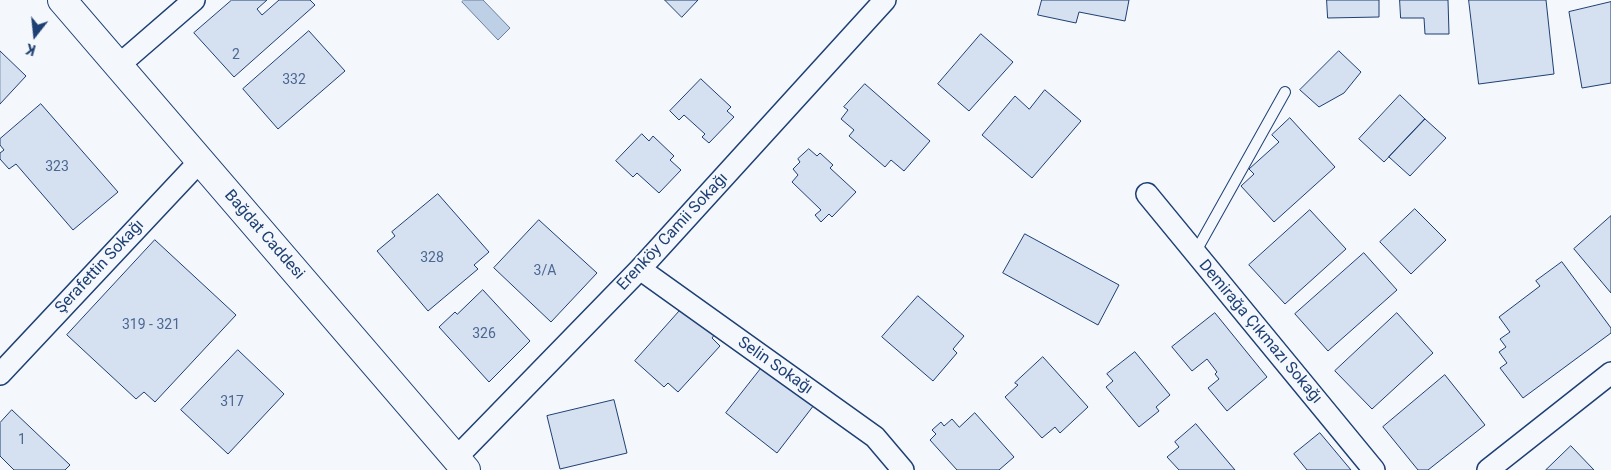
<!DOCTYPE html>
<meta charset="utf-8">
<style>
body{margin:0}
#map{position:relative;width:1611px;height:470px;overflow:hidden;background:#f4f7fb;font-family:Roboto,sans-serif}
canvas{display:block}
.north{position:absolute;left:10px;top:10px;width:50px;height:50px;-webkit-text-stroke:4px #f4f7fb;paint-order:stroke;rotate:196deg;font-size:14px;font-weight:700;line-height:20px;text-align:center;color:#1d3f73}
.north::after{content:'';display:block;margin:auto;width:18px;height:22px;background:#1d3f73;clip-path:polygon(50% 0,100% 100%,50% 72%,0 100%)}
</style>
<div id="map">
<canvas width="1611" height="470"></canvas>
<div class="north">K</div>
</div>
<script>
const g = document.querySelector('canvas').getContext('2d');
g.lineJoin = 'round';
function fillPath(path, color) {
  g.fillStyle = color;
  g.fill(path, 'evenodd');
}
function trace(path, color, width, dash) {
  g.strokeStyle = color;
  g.lineWidth = width;
  g.lineCap = dash ? 'butt' : 'round';
  g.setLineDash(dash || []);
  g.stroke(path);
}
function write(font, color, halo, rows, align = 'center') {
  g.font = font + ' Roboto,sans-serif';
  g.lineWidth = 4;
  g.setLineDash([]);
  g.textBaseline = 'middle';
  g.strokeStyle = halo;
  g.fillStyle = color;
  for (const [text, x, y, turn = 0] of rows) {
    g.save();
    g.translate(x, y);
    g.rotate((+turn || 0) * Math.PI / 180);
    g.textAlign = isNaN(turn) ? turn : align;
    if (halo) g.strokeText(text, 0, 0);
    g.fillText(text, 0, 0);
    g.restore();
  }
}
const water = new Path2D(`
 M464,0H483L510,28L498,40L462,2Z`);
fillPath(water, '#bed0e5');
trace(water, '#687fa3', 1);
const building = new Path2D(`
 M232,0H267L257,9L262,15L279,0H310L315,5L234,77L194,33Z
 M665,0H698L682,17Z
 M1042,0H1129L1125,21L1079,12L1076,23L1038,15Z
 M1327,0H1379V17L1328,18Z
 M1400,0H1448L1449,34H1425L1424,18H1401Z
 M1469,0H1546L1554,74L1479,84Z
 M1611,2V83L1582,88L1569,12Z
 M309,31L345,71L278,129L243,89Z
 M981,34L1013,62L969,111L938,84Z
 M0,51L26,76L0,104Z
 M1339,51L1361,72L1344,93L1319,107L1300,90Z
 M701,79L731,107L727,111L734,117L709,143L702,137L705,134L684,115L679,120L670,111Z
 M865,84L930,141L904,171L891,160L885,167L849,136L854,130L841,119L848,110L844,107Z
 M1045,90L1081,121L1032,178L982,135L1015,96L1029,109Z
 M1400,95L1425,119L1384,162L1359,139Z
 M41,104L118,192L73,230L16,164L9,169L0,159V153L4,150L0,145V139Z
 M1290,118L1335,167L1274,222L1241,186L1254,174L1249,169L1279,142L1272,135Z
 M1425,119L1446,138L1410,176L1389,157Z
 M642,134L649,141L653,136L674,156L670,160L681,170L659,193L637,173L633,177L616,161Z
 M809,149L817,156L820,153L833,165L830,168L856,192L832,217L829,214L821,222L815,215L821,210L792,182L798,175L793,169L800,162L798,159Z
 M438,194L489,252L474,265L478,269L428,311L377,251L395,236L392,232Z
 M1415,209L1446,240L1411,274L1380,242Z
 M1310,210L1346,249L1285,304L1249,265Z
 M1611,216V293L1574,249Z
 M539,220L597,273L551,322L494,268Z
 M1025,234L1119,285L1098,325L1003,273Z
 M155,240L236,315L155,402L144,392L136,399L67,335Z
 M1364,253L1397,290L1328,351L1295,314Z
 M1562,262L1611,328V333L1523,398L1500,368L1507,363L1499,352L1506,347L1500,339L1510,332L1499,317L1540,286L1536,281Z
 M483,290L530,341L489,382L439,327L455,312L457,314Z
 M918,296L964,336L953,349L957,353L933,381L882,337Z
 M684,306L715,334L712,338L720,346L678,392L668,383L664,387L635,361Z
 M1215,313L1267,377L1227,411L1208,388L1219,379L1215,374L1217,372L1207,359L1192,371L1172,347Z
 M1397,313L1433,353L1372,409L1335,371Z
 M238,350L284,394L228,454L181,410Z
 M1135,352L1170,395L1156,407L1159,411L1139,427L1106,387L1113,381L1107,374Z
 M1043,357L1088,407L1060,433L1055,427L1042,438L1005,397L1018,385L1015,383Z
 M763,366L814,405L777,453L726,413Z
 M1445,375L1485,425L1428,470H1418L1383,427Z
 M614,400L627,453L560,469L547,416Z
 M12,410L70,465L65,470H14L0,456V423Z
 M975,413L1014,457L999,470H957L930,440L936,434L932,430L941,422L944,426L952,419L959,427Z
 M1196,424L1235,470H1179L1167,457L1179,447L1175,442Z
 M1320,433L1351,470H1307L1294,454Z
 M1571,446L1594,470H1546Z`);
fillPath(building, '#d5e0f0');
trace(building, '#1d3f73', 1);
const lane = new Path2D(`
 M1195,253L1285,92`);
const street = new Path2D(`
 M119,65L194,0
 M1147,194L1374,470
 M640,269L875,437L903,470
 M0,374L200,161
 M456,458L640,269L885,0
 M1488,470L1611,373`);
const primary = new Path2D(`
 M62,0L466,470`);
trace(lane, '#1d3f73', 12);
trace(street, '#1d3f73', 24);
trace(primary, '#1d3f73', 30);
trace(lane, '#f4f7fb', 10);
trace(street, '#f4f7fb', 21);
trace(primary, '#f4f7fb', 28);
write('14px', '#4b6792', null, [
 ["2",236,55],
 ["332",294,80],
 ["323",57,167],
 ["328",432,258],
 ["3/A",545,271],
 ["319 - 321",151,325],
 ["326",484,334],
 ["317",232,402],
 ["1",22,440]
]);
write('16px', '#1d3f73', '#f4f7fb', [
 ["Erenköy Camii Sokağı",673,232,-47],
 ["Bağdat Caddesi",264,235,49],
 ["Şerafettin Sokağı",100,267,-47],
 ["Demirağa Çıkmazı Sokağı",1260,332,50],
 ["Selin Sokağı",775,366,35]
]);
</script>
